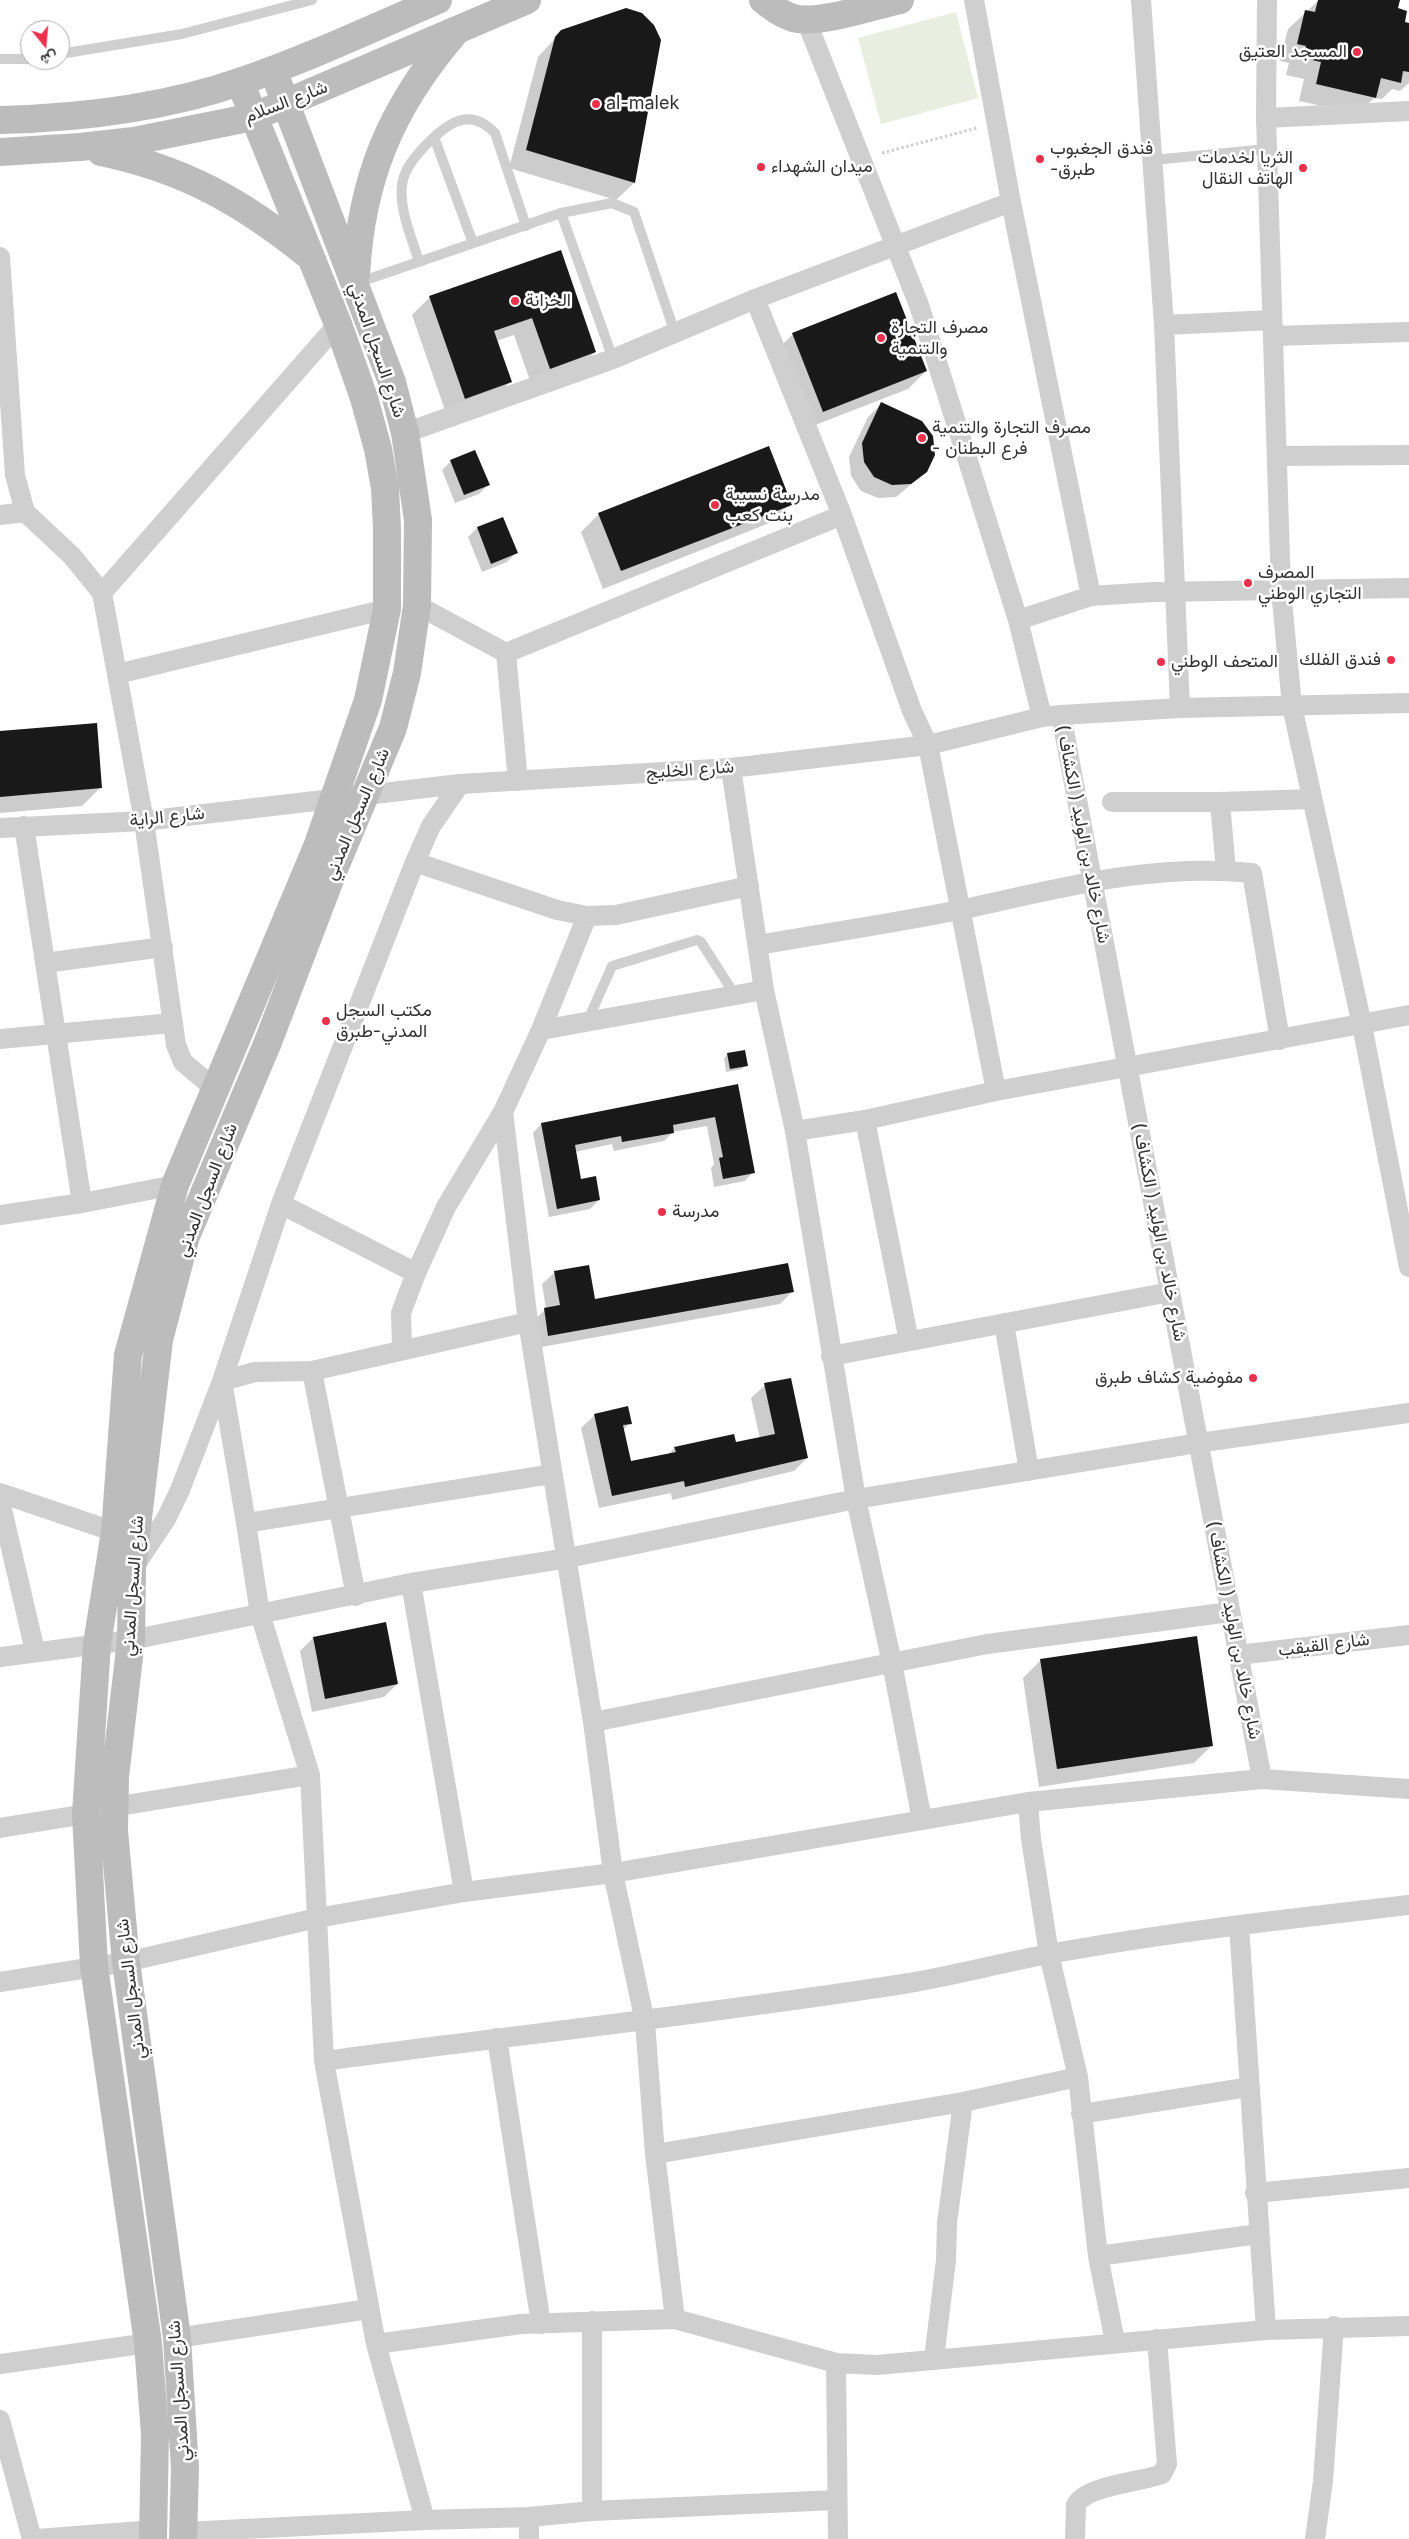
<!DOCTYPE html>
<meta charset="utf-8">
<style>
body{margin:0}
#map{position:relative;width:1409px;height:2539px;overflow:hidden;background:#fff;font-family:Inter,Vazirmatn,sans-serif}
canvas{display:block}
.north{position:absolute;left:20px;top:20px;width:50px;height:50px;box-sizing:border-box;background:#fff;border:1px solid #adadad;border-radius:50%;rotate:163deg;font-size:14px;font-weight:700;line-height:20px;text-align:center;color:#323232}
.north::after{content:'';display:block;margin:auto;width:18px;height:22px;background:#ed304c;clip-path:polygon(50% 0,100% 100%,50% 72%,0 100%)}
</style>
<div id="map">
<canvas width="1409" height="2539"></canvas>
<div class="north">ش</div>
</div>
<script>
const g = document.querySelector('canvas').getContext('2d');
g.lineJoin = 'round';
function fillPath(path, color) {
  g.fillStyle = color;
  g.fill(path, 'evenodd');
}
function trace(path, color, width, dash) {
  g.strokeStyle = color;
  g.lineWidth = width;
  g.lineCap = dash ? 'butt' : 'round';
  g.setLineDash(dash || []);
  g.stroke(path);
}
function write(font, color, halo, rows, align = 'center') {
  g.font = font + ' Inter,Vazirmatn,sans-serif';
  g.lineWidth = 5;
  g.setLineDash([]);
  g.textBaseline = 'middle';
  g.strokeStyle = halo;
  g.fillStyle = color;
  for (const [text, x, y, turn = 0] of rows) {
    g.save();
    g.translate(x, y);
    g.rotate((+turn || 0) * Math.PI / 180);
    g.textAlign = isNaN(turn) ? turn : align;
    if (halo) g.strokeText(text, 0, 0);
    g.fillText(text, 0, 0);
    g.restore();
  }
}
fillPath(new Path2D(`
 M956,12L978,98L881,124L858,38Z`), '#e9efe0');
fillPath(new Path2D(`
 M1319,0H1389L1403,22L1409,24V83L1400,91L1392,89L1382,99L1374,98L1358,114L1299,101L1304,79L1286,75L1289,63L1280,61L1288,29Z
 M562,31L634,183L616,200L509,168L538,57Z
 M560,252L595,352L577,370L532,386L514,335L496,341L510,382L492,400L447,416L412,315L430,297Z
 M793,334L926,371L908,389L805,429L775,352Z
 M881,404L926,472L896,497L878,498L861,491L851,476L849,457L868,417Z
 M451,461L488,485L479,494L455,503L442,470Z
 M790,504L772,522L603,589L581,532L599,514Z
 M503,518L516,553L507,562L482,572L468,537L477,528Z
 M0,732L100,788L82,806L0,813Z
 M728,1054L746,1065L742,1069L726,1072L724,1058Z
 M737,1086L753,1172L745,1181L714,1187L711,1168L714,1164L707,1126L673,1132L664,1141L614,1151L612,1144L575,1152L580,1181L599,1200L590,1209L549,1217L533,1133L541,1124Z
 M555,1272L594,1300L793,1291L780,1304L536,1348L532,1322L546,1309L542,1284Z
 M765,1385L807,1458L794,1471L672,1500L671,1493L599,1508L581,1428L595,1415L630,1423L623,1430L630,1463L667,1455L675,1448L735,1444L760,1439L751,1398Z
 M313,1638L397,1684L384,1697L312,1712L300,1651Z
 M1041,1660L1212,1745L1194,1763L1039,1787L1023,1678Z`), '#0003');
fillPath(new Path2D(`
 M1318,0H1400L1398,8L1407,11L1405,22L1409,23V72L1403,71L1401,83L1381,78L1376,98L1316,84L1321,62L1303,58L1306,46L1297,44L1305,10L1315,12Z
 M626,8L642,13L654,25L661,40L635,183L526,150L555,37L561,30Z
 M561,250L596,352L550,369L532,318L494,331L512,382L465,399L429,296Z
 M896,292L927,371L823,412L792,333Z
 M881,402L922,421L933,436L935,455L927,472L911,484L892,485L874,477L864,462L862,443Z
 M769,446L792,505L621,571L598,513Z
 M475,450L490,485L464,495L450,460Z
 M503,517L518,553L491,564L477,527Z
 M97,723L102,788L0,797V731Z
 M745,1050L748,1066L730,1069L727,1053Z
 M738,1084L755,1173L723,1179L719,1158L723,1157L715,1117L673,1125L674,1133L622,1142L621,1136L575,1145L581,1179L596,1176L600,1200L557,1209L541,1123Z
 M788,1263L794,1292L548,1336L544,1308L560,1305L554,1271L589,1265L595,1299Z
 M791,1378L808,1458L685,1487L684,1481L612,1496L594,1414L628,1406L632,1424L623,1425L631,1461L676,1452L674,1447L734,1434L736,1442L775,1434L764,1383Z
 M386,1622L398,1684L325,1699L313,1637Z
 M1197,1636L1213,1746L1057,1769L1040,1659Z`), '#191919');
trace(new Path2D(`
 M882,153L977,128`), '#cfcfcf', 3, [2.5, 2.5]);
trace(new Path2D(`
 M60,54L182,34L312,0
 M0,59H30
 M434,137L473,243
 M1153,160L1267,149
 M561,213L613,359
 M419,262C412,238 399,210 402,185C404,169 415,157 425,146C446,125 468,105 495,133L526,226
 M357,283L561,213L612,203L634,212L675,333
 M588,1020L612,966L697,940L701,942L735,995`), '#cfcfcf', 10);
trace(new Path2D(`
 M974,0L1011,202L1091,596
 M1141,0L1164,325L1180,708
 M1267,0L1266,118L1281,590L1292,706L1362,1025L1409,1267
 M806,20L919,305L1018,620L1042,717
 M1266,118L1409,111
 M0,257L15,475L25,512L72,556L102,593L144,821L176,1045L183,1062L214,1088
 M755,299L842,515L912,711L928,745L996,1091
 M1164,325L1272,320
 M1273,336L1409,332
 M405,433L613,359L755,299L1011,202
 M1277,456L1409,455
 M0,515L25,512
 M102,593L338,324
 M417,605L506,653
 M1018,620L1091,596L1153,592L1409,588
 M506,653L842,515
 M506,653L518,781
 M117,674L387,609
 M1061,715L1262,1779
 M731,768L764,990L795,1131L856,1499L892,1663L922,1820
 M1112,802H1220
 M24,826L82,1203
 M0,828L144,821L460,784L731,768L928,745L1042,717L1061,715L1180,708L1409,703
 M415,862L557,910L587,916L616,915L749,886
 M1226,871L1220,802L1312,799
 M758,945C826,933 896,923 964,909C1062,888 1151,863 1252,873L1280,1040
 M45,963L163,947
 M541,1030L764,990
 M0,1039L172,1023
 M503,1112L528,1322L593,1722L613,1873L645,2022L655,2154L675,2319
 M865,1120L909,1341
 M795,1131L865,1120L996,1091L1409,1015
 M281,1204L416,1273
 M0,1215L82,1203L175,1185
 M1004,1323L1029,1471
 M402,1349L401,1313L416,1273L446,1207L503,1112L541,1030L587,916
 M831,1356L1170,1292
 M312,1371L356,1596
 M0,1493L115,1532
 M0,1501L35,1651
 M246,1523L222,1381L255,1372L312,1371L528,1322
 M134,1567L166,1519L180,1490L222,1381L281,1204L415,862L431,826L460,784
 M411,1583L464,1892
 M1238,1655L1409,1635
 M0,1657L131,1640L411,1583L568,1558L856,1499L1198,1443L1409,1413
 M593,1722L987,1644L1230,1612
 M1028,1802L1031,1839L1049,1954L1078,2077L1098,2256L1115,2342
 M113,1807L310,1775
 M0,1828L86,1814
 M1239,1925L1266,2330
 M0,1982L126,1962L317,1918L464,1892L613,1873L1028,1802L1262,1779L1409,1789
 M497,2038L541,2324
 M324,2061C517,2035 710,2014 903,1984C952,1976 1000,1963 1049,1954C1168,1932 1289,1919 1409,1905
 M1081,2114L1249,2087
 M655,2154L963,2102L1078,2077
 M1255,2193L1409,2178
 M1098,2256L1258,2234
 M592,2321V2511
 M177,2338L369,2309
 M376,2344L521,2324L675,2319L836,2363L877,2365L1266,2330L1409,2326
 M934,2359L946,2260L947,2223L963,2102
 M836,2363L838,2539
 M0,2364L148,2343
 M0,2420L32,2539
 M529,2517V2539
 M425,2520L376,2344L324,2061L310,1775L260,1614L246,1523L552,1474
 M184,2532L425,2520L529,2517L592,2511L836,2500
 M37,2539L154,2530
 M1075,2539L1076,2505C1086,2485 1142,2482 1162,2474L1167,2464L1157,2339
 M1315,2539L1323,2481L1334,2326`), '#cfcfcf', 20);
trace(new Path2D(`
 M763,0C772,7 781,14 793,18C818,25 873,6 900,0
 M0,120C81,118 165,108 242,81C309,58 373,28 438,0
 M0,152L80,147L134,141L253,117L527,0
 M101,152C184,169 242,202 308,255
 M356,275C361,179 391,108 453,35
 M153,2539L155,2434L148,2343L94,1966L86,1814L97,1644L115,1532L128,1355L175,1185L317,847L368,700L387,609V529L385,488L378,449L364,398L338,324L240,82
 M183,2539L185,2469L177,2338L126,1962L114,1831L115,1777L131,1640L132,1569L159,1340L186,1236L268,1042L334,869L393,728L407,673L417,605L418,520L405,433L392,382L273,70`), '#bcbcbc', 28);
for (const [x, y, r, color] of [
 [1357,52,5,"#ed304c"],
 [596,104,5,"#ed304c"],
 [1040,159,5,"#ed304c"],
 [761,167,5,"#ed304c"],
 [1303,168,5,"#ed304c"],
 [515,301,5,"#ed304c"],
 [881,338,5,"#ed304c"],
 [922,438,5,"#ed304c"],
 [715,505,5,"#ed304c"],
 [1248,583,5,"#ed304c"],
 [1391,660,5,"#ed304c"],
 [1161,662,5,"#ed304c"],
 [326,1021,5,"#ed304c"],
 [662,1212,5,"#ed304c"],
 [1253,1378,5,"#ed304c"]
]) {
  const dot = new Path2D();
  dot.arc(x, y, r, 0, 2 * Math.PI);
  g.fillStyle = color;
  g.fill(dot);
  trace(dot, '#fff', 2);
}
write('18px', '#323232', '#fff', [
 ["المسجد العتيق",1347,52,"right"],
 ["al-malek",606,104],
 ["فندق الجغبوب",1050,149],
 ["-طبرق",1050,170],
 ["الثريا لخدمات",1293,158,"right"],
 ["الهاتف النقال",1293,179,"right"],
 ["ميدان الشهداء",771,167],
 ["الخزانة",525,301],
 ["مصرف التجارة",891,328],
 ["والتنمية",891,349],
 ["مصرف التجارة والتنمية",932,428],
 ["- فرع البطنان",932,449],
 ["مدرسة نسيبة",725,495],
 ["بنت كعب",725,516],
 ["المصرف",1258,573],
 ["التجاري الوطني",1258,594],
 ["فندق الفلك",1381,660,"right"],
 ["المتحف الوطني",1171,662],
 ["مكتب السجل",336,1011],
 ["المدني-طبرق",336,1032],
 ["مدرسة",672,1212],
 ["مفوضية كشاف طبرق",1243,1378,"right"]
], 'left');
write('18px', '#323232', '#fff', [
 ["شارع السلام",286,102,-21],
 ["شارع السجل المدني",377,350,71],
 ["شارع الخليج",690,770,-4],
 ["شارع السجل المدني",357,814,-67],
 ["شارع الراية",167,817,-6],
 ["شارع خالد بن الوليد ( الكشاف )",1083,834,79],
 ["شارع السجل المدني",207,1190,-69],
 ["شارع خالد بن الوليد ( الكشاف )",1159,1232,79],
 ["شارع السجل المدني",133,1586,-86],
 ["شارع خالد بن الوليد ( الكشاف )",1234,1630,79],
 ["شارع القيقب",1324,1645,-7],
 ["شارع السجل المدني",131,1989,-97],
 ["شارع السجل المدني",179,2391,-94]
]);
</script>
